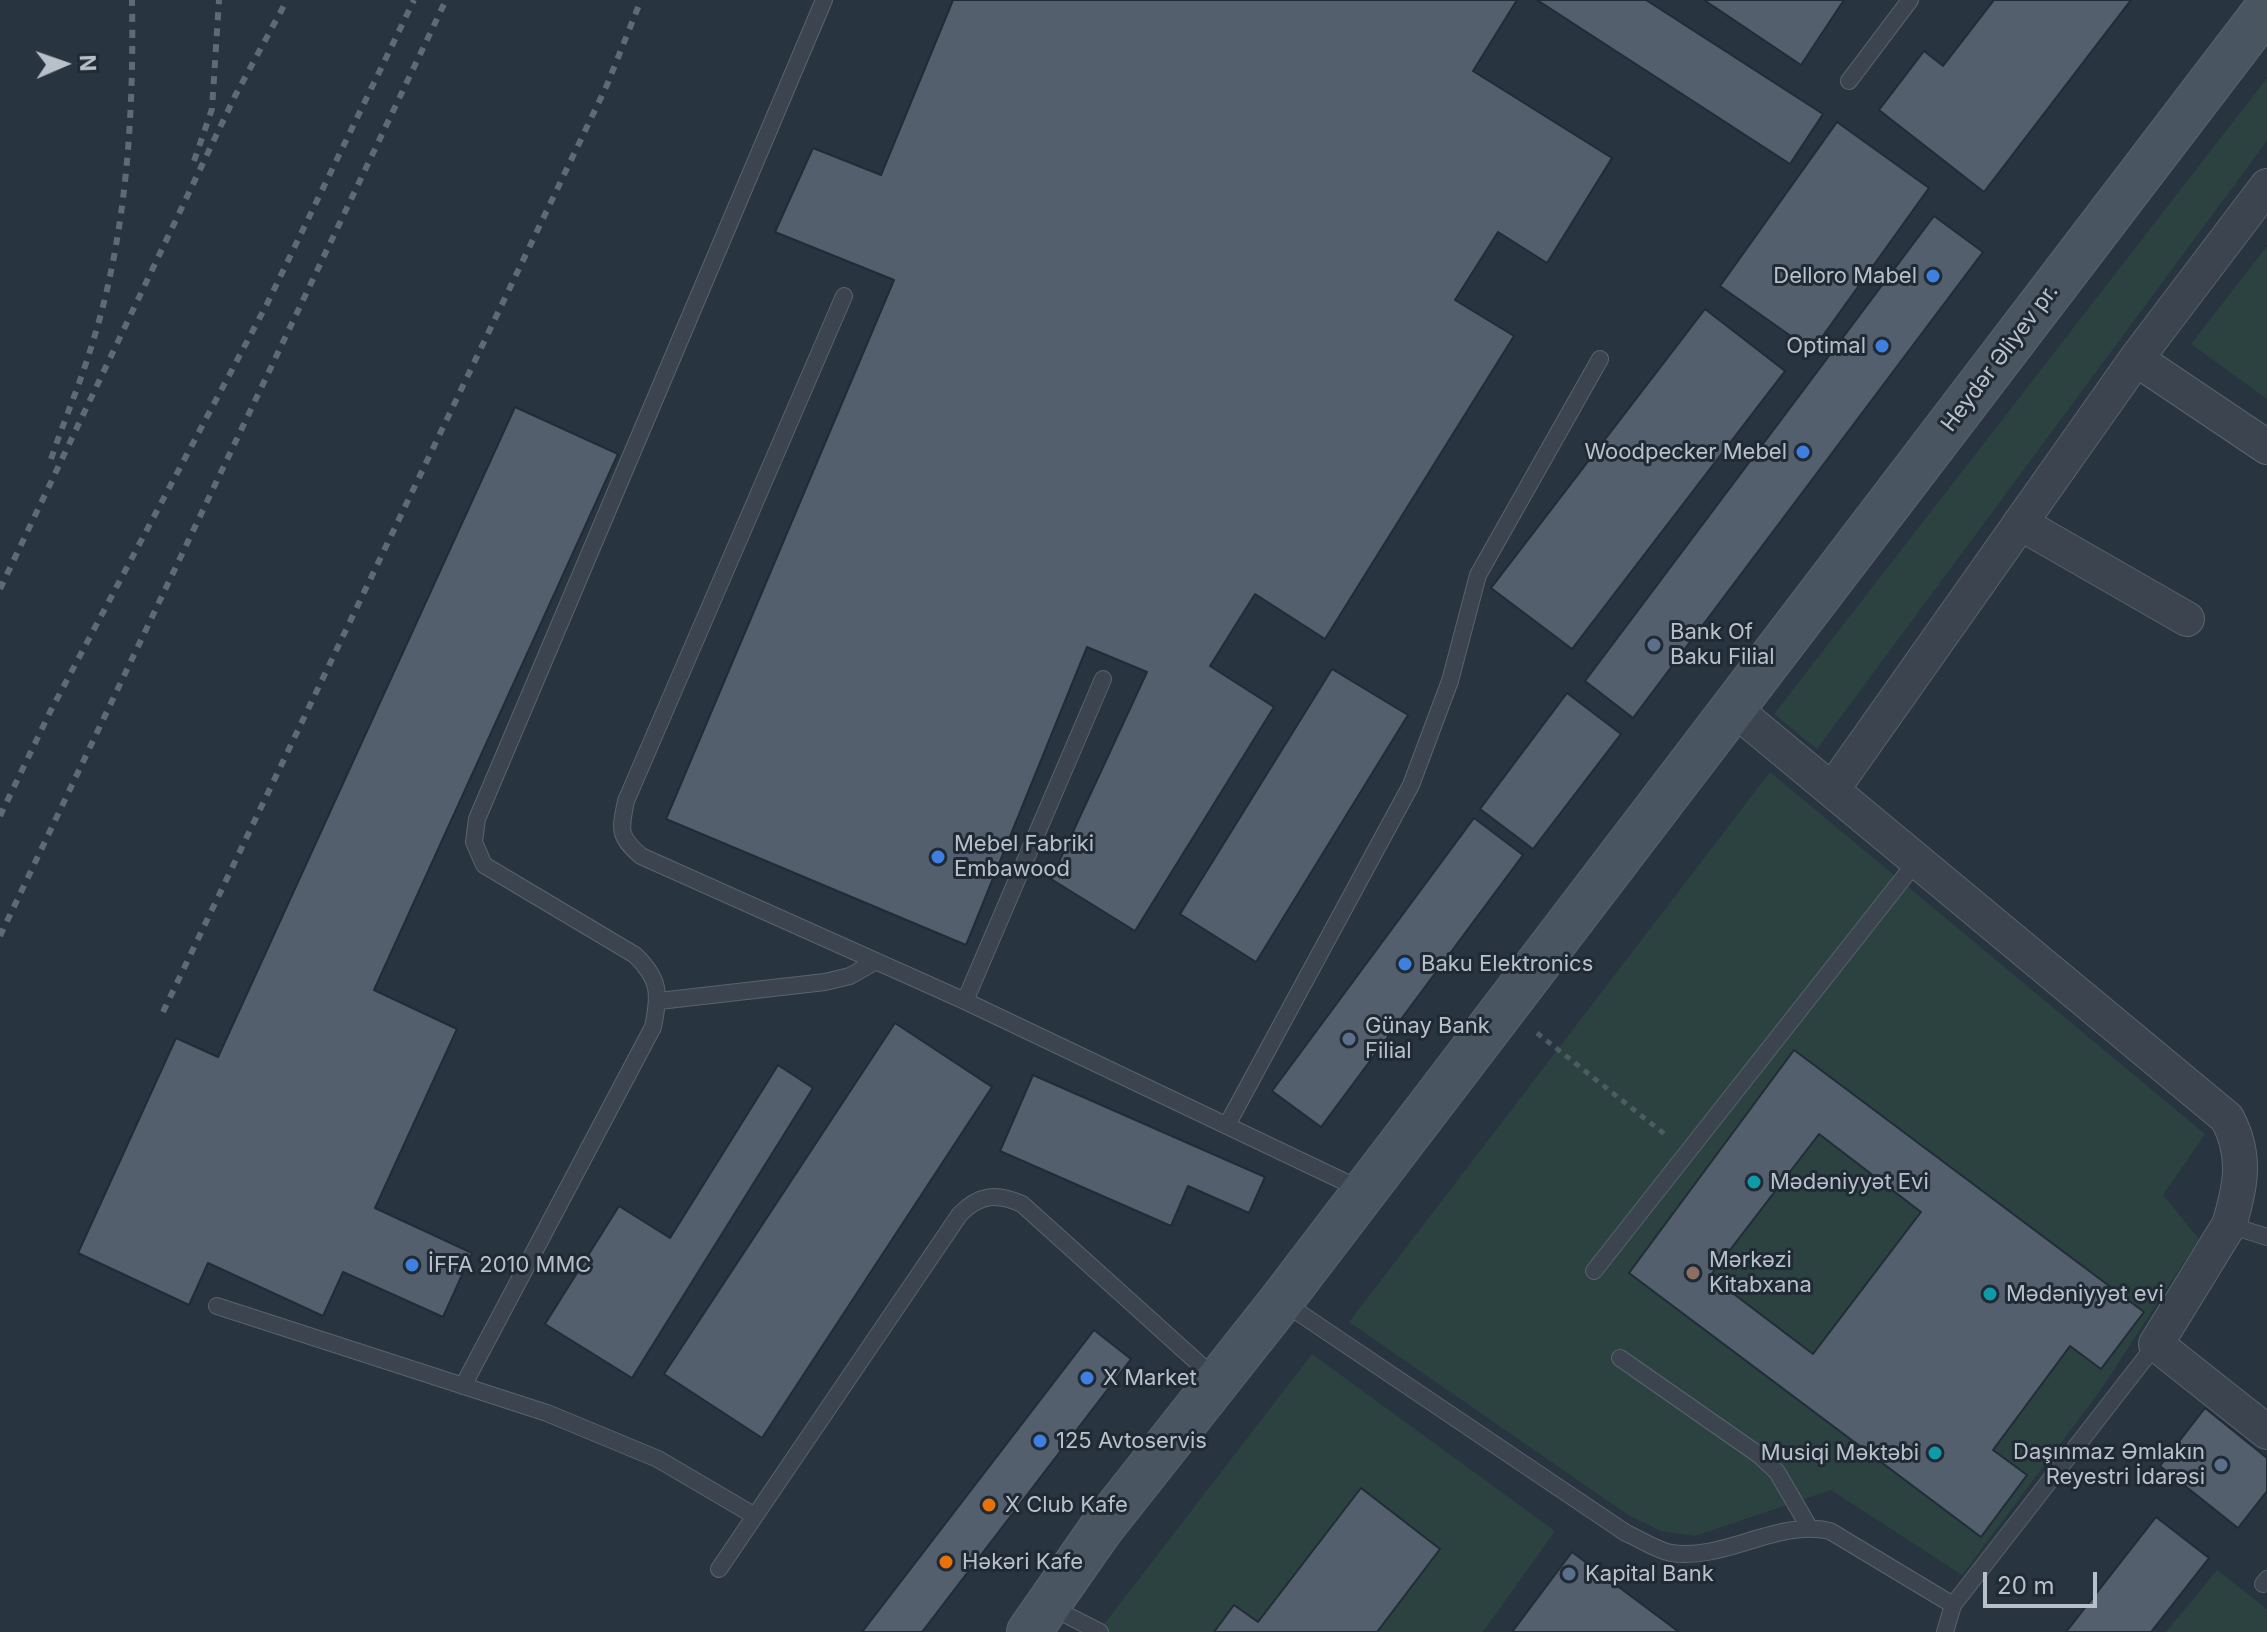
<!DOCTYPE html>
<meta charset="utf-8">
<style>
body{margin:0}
#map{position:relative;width:2267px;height:1632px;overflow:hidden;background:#28343f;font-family:Inter,sans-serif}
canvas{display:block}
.north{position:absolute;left:24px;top:24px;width:80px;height:80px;-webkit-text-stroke:6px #202a35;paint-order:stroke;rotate:88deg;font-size:22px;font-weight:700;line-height:32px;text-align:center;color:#b8c0ca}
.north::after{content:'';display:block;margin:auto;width:28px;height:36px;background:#b8c0ca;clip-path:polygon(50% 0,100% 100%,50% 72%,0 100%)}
.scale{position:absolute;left:1983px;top:1572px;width:114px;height:36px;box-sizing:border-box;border:4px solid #b8c0ca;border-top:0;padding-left:10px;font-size:24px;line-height:28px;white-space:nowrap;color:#b8c0ca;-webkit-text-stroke:6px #202a35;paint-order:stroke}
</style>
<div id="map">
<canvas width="2267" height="1632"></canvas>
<div class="north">N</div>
<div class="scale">20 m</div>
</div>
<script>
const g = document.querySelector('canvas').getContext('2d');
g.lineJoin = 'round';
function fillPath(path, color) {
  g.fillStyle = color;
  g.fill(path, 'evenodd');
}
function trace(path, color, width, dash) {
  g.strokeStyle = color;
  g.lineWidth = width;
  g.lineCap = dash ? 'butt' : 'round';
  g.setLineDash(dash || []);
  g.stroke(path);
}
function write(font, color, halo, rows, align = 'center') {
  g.font = font + ' Inter,sans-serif';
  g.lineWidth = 6;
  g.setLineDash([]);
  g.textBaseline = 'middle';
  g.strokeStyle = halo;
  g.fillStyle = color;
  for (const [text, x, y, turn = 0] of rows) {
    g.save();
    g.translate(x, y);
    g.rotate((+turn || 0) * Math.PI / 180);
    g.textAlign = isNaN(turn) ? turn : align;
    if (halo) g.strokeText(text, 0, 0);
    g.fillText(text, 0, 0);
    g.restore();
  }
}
fillPath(new Path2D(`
 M2267,78V141L1817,749L1774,714Z
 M2267,246V399L2191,344Z
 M1770,772L2205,1134L2163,1195L2199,1239L2100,1391L1962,1575L1831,1490L1695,1536L1661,1531L1628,1515L1349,1322Z
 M1312,1354L1555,1531L1483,1632H1098Z
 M2217,1570L2267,1609V1632H2166Z`), '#2b4241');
const building = new Path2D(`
 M953,0H1517L1473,71L1612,158L1547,263L1498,232L1455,300L1514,336L1325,639L1255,594L1210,666L1274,707L1135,931L1051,879L1147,672L1087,647L966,945L666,819L894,280L775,232L813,148L881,175Z
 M1537,0H1646L1823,114L1790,164Z
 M1704,0H1844L1801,65Z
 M1994,0H2131L1984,192L1879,110L1924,51L1943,66Z
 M1837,122L1929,188L1812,351L1720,286Z
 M1934,216L1983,252L1633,718L1585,681Z
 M1705,309L1785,371L1572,649L1491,588Z
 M515,407L618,454L374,990L457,1029L375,1208L472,1253L443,1317L343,1272L323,1316L208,1263L189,1305L78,1253L176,1038L218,1057Z
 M1332,669L1408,715L1256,962L1180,914Z
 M1567,693L1621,734L1533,849L1480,809Z
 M1474,818L1523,855L1321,1127L1272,1091Z
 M895,1023L992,1087L762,1438L664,1374Z
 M1794,1050L2144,1312L2101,1369L2070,1346L1993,1450L2027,1475L1981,1537L1629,1273ZM1819,1134L1921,1212L1813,1354L1710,1276Z
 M778,1065L813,1088L632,1378L545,1324L619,1206L670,1238Z
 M1033,1075L1265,1177L1249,1213L1188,1186L1171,1226L1000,1151Z
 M1094,1330L1131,1359L922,1632H862Z
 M2205,1408L2267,1458V1491L2238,1528L2160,1466Z
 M1361,1488L1440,1549L1377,1632H1214L1234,1605L1258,1622Z
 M2156,1517L2209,1558L2151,1632H2066Z
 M1572,1552L1679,1632H1512Z`);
fillPath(building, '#535f6d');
trace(building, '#222c37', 2);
const lane = new Path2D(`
 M1849,81L1910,0
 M844,296L626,801C620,830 618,836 641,856L965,1001L1364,1191
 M659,1001L825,982L850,976L876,961
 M965,1001L1103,679
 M1227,1125L1411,785L1450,681L1478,575L1600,359
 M2229,1225L2267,1237
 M1594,1271L1916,862
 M1283,1302L1626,1533C1640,1539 1656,1550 1671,1553C1725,1561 1777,1519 1830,1531L1953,1605
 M217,1306L547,1413L658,1459L755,1516
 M1620,1358L1759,1455L1777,1472L1809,1527
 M463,1386L653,1027C660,994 660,979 635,955L484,865L474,842L477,819L824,0
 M719,1569L960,1214C980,1194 997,1193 1022,1204L1216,1379
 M2263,1584L2267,1579
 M1055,1609L1100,1632
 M1945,1632L1953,1605L2156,1344`);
const street = new Path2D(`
 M2136,359L2267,447
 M2020,523L2187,619
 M1733,708L2227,1118C2247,1155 2241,1186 2229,1225L2156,1344L2267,1432
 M1832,790L2136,359L2267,186`);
const secondary = new Path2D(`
 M1029,1632L1100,1530L1281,1301L2267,8`);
trace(lane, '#59636d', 18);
trace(street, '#59636d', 36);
trace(secondary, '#59636d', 46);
trace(new Path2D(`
 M1537,1033L1667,1136`), '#4a5e5f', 5, [6, 6]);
trace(lane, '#3c454f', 16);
trace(street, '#3c454f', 34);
trace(secondary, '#4a5562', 44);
trace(new Path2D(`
 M194,161L212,109L219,0
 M51,459C65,418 82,379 94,338C127,231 134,111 132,0
 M0,589L235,96L287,0
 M0,816L50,712L267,304L414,0
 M0,936L446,0
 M163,1012L607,85L641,0`), '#5e6a76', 6, [8, 8]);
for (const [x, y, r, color] of [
 [1933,276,8,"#3f7fe0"],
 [1882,346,8,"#3f7fe0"],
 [1803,452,8,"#3f7fe0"],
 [1654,645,8,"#5c6f8a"],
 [938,857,8,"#3f7fe0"],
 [1405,964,8,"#3f7fe0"],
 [1349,1039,8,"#5c6f8a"],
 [1754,1182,8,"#0f9aa8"],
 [412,1265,8,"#3f7fe0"],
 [1693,1273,8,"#8d6e63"],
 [1990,1294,8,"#0f9aa8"],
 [1087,1378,8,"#3f7fe0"],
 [1040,1441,8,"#3f7fe0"],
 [1935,1453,8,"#0f9aa8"],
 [2221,1465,8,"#5c6f8a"],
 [989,1505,8,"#e8710a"],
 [946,1562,8,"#e8710a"],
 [1569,1574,8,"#5c6f8a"]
]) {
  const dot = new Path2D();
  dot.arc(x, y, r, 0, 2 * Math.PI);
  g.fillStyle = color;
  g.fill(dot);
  trace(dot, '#202a35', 3);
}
write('22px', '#b8c0ca', '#202a35', [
 ["Delloro Mabel",1917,276,"right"],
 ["Optimal",1866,346,"right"],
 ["Woodpecker Mebel",1787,452,"right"],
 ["Bank Of",1670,632],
 ["Baku Filial",1670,657],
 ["Mebel Fabriki",954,844],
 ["Embawood",954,869],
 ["Baku Elektronics",1421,964],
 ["Günay Bank",1365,1026],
 ["Filial",1365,1051],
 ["Mədəniyyət Evi",1770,1182],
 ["Mərkəzi",1709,1260],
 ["Kitabxana",1709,1285],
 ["İFFA 2010 MMC",428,1265],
 ["Mədəniyyət evi",2006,1294],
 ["X Market",1103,1378],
 ["125 Avtoservis",1056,1441],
 ["Daşınmaz Əmlakın",2205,1452,"right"],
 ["Reyestri İdarəsi",2205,1477,"right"],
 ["Musiqi Məktəbi",1919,1453,"right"],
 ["X Club Kafe",1005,1505],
 ["Həkəri Kafe",962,1562],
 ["Kapital Bank",1585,1574]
], 'left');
write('22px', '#b8c0ca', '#202a35', [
 ["Heydər Əliyev pr.",2000,358,-53]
]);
</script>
